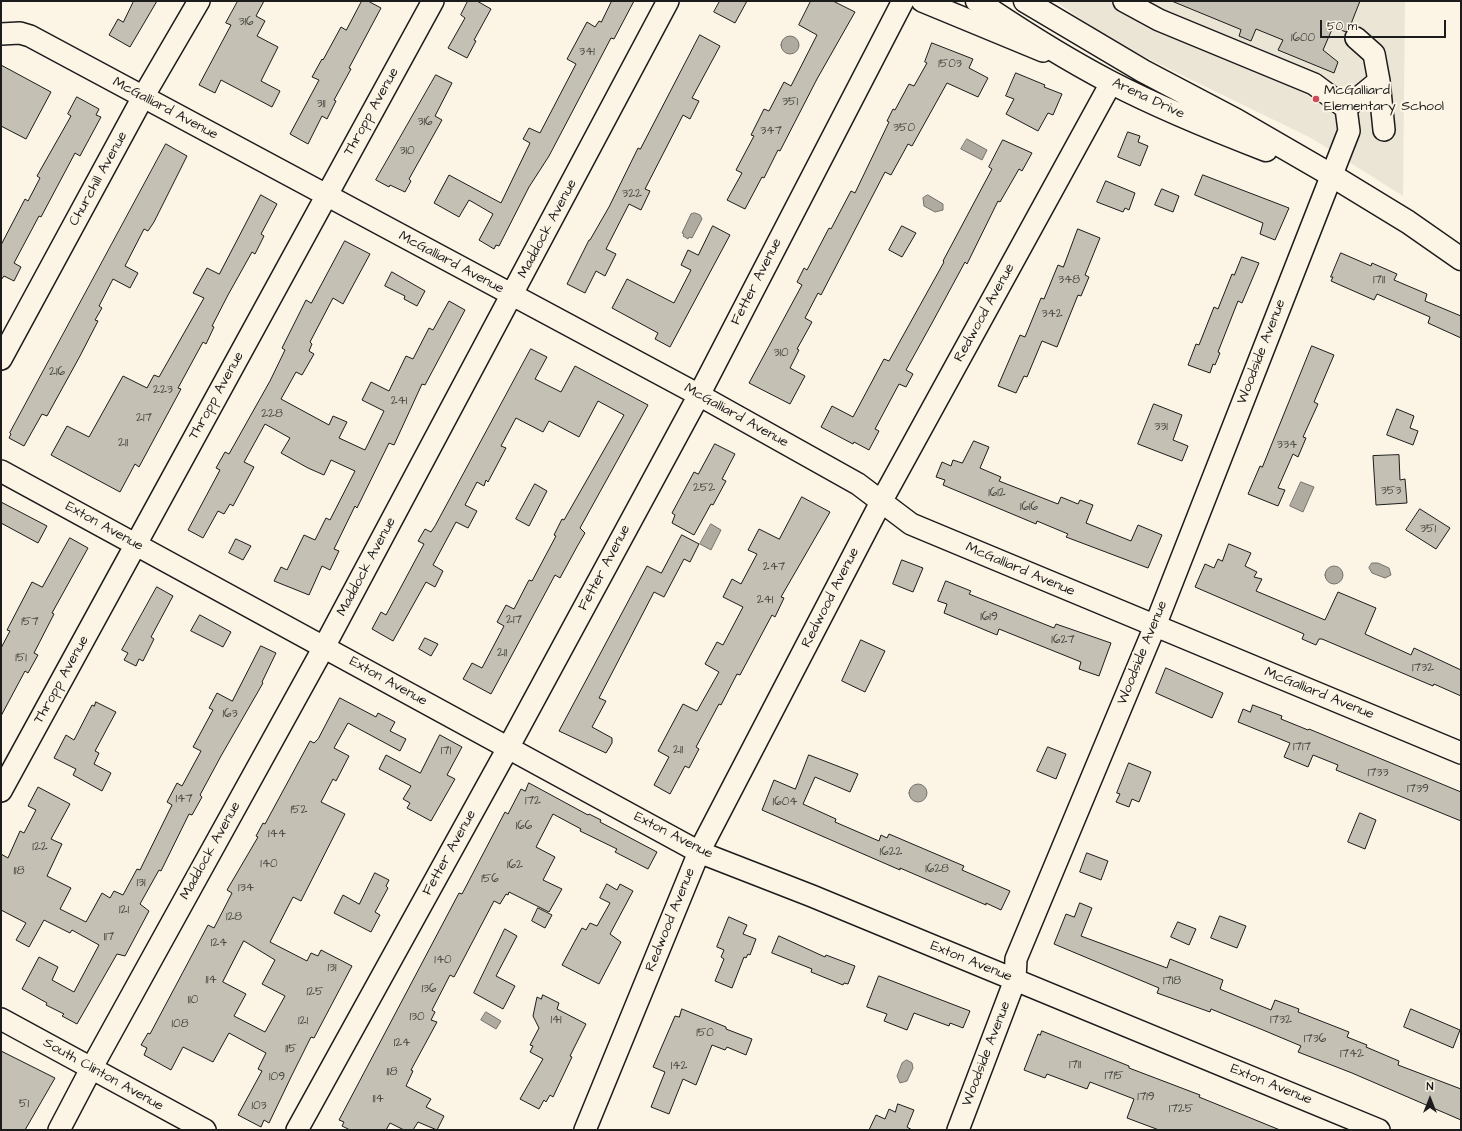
<!DOCTYPE html>
<style>
body{margin:0}
#map{position:relative;width:1462px;height:1131px;overflow:hidden;background:#fcf5e5;font-family:"Architects Daughter",sans-serif}
canvas{display:block}
.frame{position:absolute;inset:0;border:2px solid #1c1c1c;pointer-events:none}
.north{position:absolute;left:1410px;top:1079px;width:40px;height:40px;-webkit-text-stroke:3px #fcf5e5;paint-order:stroke;rotate:0deg;font-size:11px;font-weight:700;line-height:16px;text-align:center;color:#1c1c1c}
.north::after{content:'';display:block;margin:auto;width:14px;height:18px;background:#1c1c1c;clip-path:polygon(50% 0,100% 100%,50% 72%,0 100%)}
.scale{position:absolute;left:1320px;top:20px;width:126px;height:18px;box-sizing:border-box;border:2px solid #1c1c1c;border-top:0;padding-left:5px;font-size:12px;line-height:14px;white-space:nowrap;color:#1c1c1c;-webkit-text-stroke:3px #fcf5e5;paint-order:stroke}
</style>
<div id="map">
<canvas width="1462" height="1131"></canvas>
<div class="frame"></div>
<div class="north">N</div>
<div class="scale">50 m</div>
</div>
<script>
const g = document.querySelector('canvas').getContext('2d');
g.lineJoin = 'round';
function fillPath(path, color) {
  g.fillStyle = color;
  g.fill(path, 'evenodd');
}
function trace(path, color, width, dash) {
  g.strokeStyle = color;
  g.lineWidth = width;
  g.lineCap = dash ? 'butt' : 'round';
  g.setLineDash(dash || []);
  g.stroke(path);
}
function write(font, color, halo, rows, align = 'center') {
  g.font = font + ' "Architects Daughter",sans-serif';
  g.lineWidth = 4;
  g.setLineDash([]);
  g.textBaseline = 'middle';
  g.strokeStyle = halo;
  g.fillStyle = color;
  for (const [text, x, y, turn = 0] of rows) {
    g.save();
    g.translate(x, y);
    g.rotate((+turn || 0) * Math.PI / 180);
    g.textAlign = isNaN(turn) ? turn : align;
    if (halo) g.strokeText(text, 0, 0);
    g.fillText(text, 0, 0);
    g.restore();
  }
}
fillPath(new Path2D(`
 M1055,1H1405L1403,196L1311,138L1112,41Z`), '#ebe5d6');
const water = new Path2D(`
 M781 45a9 9 0 1 1 18 0a9 9 0 1 1-18 0Z
 M967,139L987,150L982,160L961,149Z
 M928,195L943,204V210L935,212L924,206L923,198Z
 M695,213L700,215L702,219L692,238L689,237L688,239L683,236L684,234L682,233L691,214Z
 M1301,482L1314,487L1303,512L1290,506Z
 M711,524L721,530L711,550L700,544Z
 M1372,563H1378L1389,568L1391,575L1385,578L1372,573L1369,568Z
 M1325 575a9 9 0 1 1 18 0a9 9 0 1 1-18 0Z
 M909 793a9 9 0 1 1 18 0a9 9 0 1 1-18 0Z
 M486,1012L501,1021L496,1029L481,1020Z
 M907,1060L912,1063L913,1068L907,1081L900,1083L897,1076L902,1063Z`);
fillPath(water, '#b0aba1');
trace(water, '#75726c', 1);
const building = new Path2D(`
 M134,1H157L130,47L109,35L118,19L123,22Z
 M238,1H264L256,16L265,21L257,36L278,47L261,81L280,91L272,107L221,80L215,93L199,85L231,25L226,23Z
 M362,1H368L381,8L349,68L351,69L334,100L336,101L327,119L322,116L308,144L290,134L319,80L312,77L322,59L323,60L341,27L346,30Z
 M468,1H477L491,9L474,40L476,41L467,58L448,48L465,18L461,15Z
 M612,1H634L614,39L611,38L549,156L529,187L499,246L496,245L494,249L479,240L493,214L469,200L459,217L434,203L449,175L501,203L530,143L523,139L529,128L540,133L576,64L567,59L587,22L595,27L599,21L601,22Z
 M720,1H747L735,23L714,12Z
 M811,1H833L855,12L817,79L780,151L778,150L764,178L762,177L745,209L727,200L742,173L736,170L754,136L751,135L764,109L769,111L784,82L791,86L817,35L799,25Z
 M1172,1H1360L1349,29L1346,32L1333,27L1323,50L1338,62L1334,73L1278,50L1283,40L1256,29L1251,41L1239,36L1241,30Z
 M700,35L720,46L692,98L699,101L690,119L683,115L645,189L650,191L641,210L629,204L606,249L616,254L605,276L596,271L585,293L567,284L589,240H590L609,207L638,148L640,149Z
 M932,43L973,59L969,68L988,78L978,97L947,83L912,146L908,144L891,175L885,172L821,295L818,293L805,318L812,322L797,349L799,350L790,368L805,376L790,404L749,383L802,285L797,282L804,268L807,270L829,228L831,229L851,191L855,193L889,122L887,121L893,109L895,110L909,84L914,86L927,63L925,62Z
 M1,65L51,92L26,139L1,126Z
 M1016,73L1045,85L1044,87L1062,94L1053,115L1048,113L1038,131L1006,114L1014,99L1006,96Z
 M436,75L452,83L435,116L442,120L409,179L411,181L405,192L390,185L389,187L376,180Z
 M77,97L99,109L96,115L101,117L80,156L75,153L41,217L39,216L14,263L21,267L14,281L4,276L1,280V245L25,199L28,201L40,178L37,176L71,116L68,114Z
 M1128,132L1140,136L1138,142L1148,146L1140,166L1118,157Z
 M1003,140L1032,153L1022,171L1019,169L1000,202L998,201L967,264L965,262L932,323L906,370L913,374L906,387L899,384L875,429L879,431L869,450L854,442L853,444L821,427L832,406L853,417L884,359L889,361L944,262L943,261L992,169L989,167Z
 M166,144L187,156L154,222L148,231L144,229L125,266L138,273L130,288L113,279L99,306L102,308L95,320L98,321L80,356L47,416L42,414L24,446L9,438L11,434L10,433Z
 M1203,175L1289,208L1275,240L1260,234L1263,223L1195,195Z
 M1106,181L1135,193L1129,210L1125,208L1123,212L1097,202Z
 M1162,189L1179,196L1173,212L1155,205Z
 M261,195L277,204L261,234L264,236L255,254L252,252L228,295L212,326L214,327L206,344L203,342L178,388L181,389L139,467L135,464L120,492L51,455L67,426L89,437L123,376L147,388L154,375L159,377L204,298L193,293L207,268L219,274Z
 M713,226L730,235L670,347L655,339L658,333L612,308L627,279L674,303L691,270L681,265L688,250L698,255Z
 M902,226L916,233L902,257L889,250Z
 M1078,229L1100,238L1085,275L1089,277L1081,296L1078,295L1057,347L1042,341L1027,377L1024,376L1016,393L998,386L1020,335L1025,337L1041,298L1044,299L1058,265L1063,267Z
 M345,241L370,254L343,304L333,298L310,342L312,344L309,351L314,354L302,375L296,372L281,399L329,425L333,416L347,422L339,438L365,450L384,411L362,400L371,382L389,391L406,356L413,359L429,328L433,330L449,301L465,310L425,385L422,384L394,445L389,443L357,508L355,506L334,549L339,551L330,570L322,566L309,595L274,581L281,567L287,570L304,535L315,540L326,518L330,520L355,471L331,460L324,475L308,468L281,453L290,438L265,424L244,462L254,467L233,506L230,504L224,514L218,511L203,538L188,530L220,470L216,468L225,452L229,454L270,381L285,350L282,348L306,300L311,303Z
 M1341,253L1371,266L1372,263L1397,274L1394,280L1427,294L1425,301L1461,316V338L1428,323L1430,317L1377,294L1374,300L1331,281L1333,277H1331Z
 M1242,257L1259,263L1242,303L1238,301L1218,352L1220,353L1215,365L1213,364L1210,373L1188,365L1196,344L1199,345L1214,307L1218,309L1232,274L1234,275Z
 M392,272L425,291L417,306L404,299L405,296L385,286Z
 M1312,346L1334,355L1314,402L1318,404L1303,437L1306,438L1298,457L1293,454L1278,488L1285,490L1278,506L1248,494L1260,466L1262,467Z
 M531,349L547,357L535,379L561,392L575,366L648,405L580,528L585,533L578,545L560,578L555,575L491,694L463,679L472,663L482,668L504,626L497,622L506,605L514,609L529,580L532,581L556,536L554,535L562,519L564,520L624,415L598,401L579,437L549,421L543,432L516,418L501,446L506,448L488,482L486,480L484,486L477,482L465,505L477,511L468,528L456,522L433,565L443,571L435,587L426,582L393,641L372,629L381,612L386,615L424,544L418,541L425,529L431,532L435,526Z
 M1154,404L1182,415L1173,440L1188,446L1182,461L1138,444Z
 M1397,409L1414,416L1410,428L1418,431L1413,445L1387,435Z
 M974,441L989,447L980,468L1001,477L999,481L1058,504L1061,497L1078,504L1080,500L1093,505L1086,523L1131,541L1138,525L1162,535L1148,568L1066,537L1068,534L1037,521L1036,524L943,485L945,480L936,477L942,462L951,466L953,460L962,463Z
 M715,444L735,454L722,479L726,481L713,505L711,504L694,535L672,523L675,515L672,513L694,472L698,474Z
 M1399,455L1400,480L1405,479L1407,503L1376,505L1373,456Z
 M535,484L547,491L529,526L516,519Z
 M802,497L830,512L781,597L784,598L775,617L772,615L740,675L737,674L721,705L719,704L696,747L699,749L689,768L685,766L670,794L654,785L669,757L658,751L683,704L697,711L719,672L705,664L717,642L723,645L743,607L723,597L732,579L741,584L757,554L748,550L759,529L779,539Z
 M1,502L47,526L38,543L1,523Z
 M1420,509L1450,528L1436,549L1406,530Z
 M682,535L699,544L690,562L684,559L664,597L654,592L599,698L606,701L592,727L612,738V743L606,753L559,731L647,566L661,573Z
 M70,538L88,548L52,613L54,614L34,653L38,655L28,673L25,671L1,716V648L10,631L7,630L32,582L42,587Z
 M236,539L251,546L243,560L229,553Z
 M1229,544L1251,553L1245,566L1257,572L1254,577L1262,579L1256,591L1325,620L1338,592L1376,608L1365,634L1411,655L1414,648L1461,670V696L1434,684L1433,686L1322,639H1319L1316,645L1302,639L1304,634L1195,587L1205,564L1214,568L1218,559L1222,561Z
 M902,560L923,568L913,592L893,584Z
 M946,581L971,591L969,594L1054,628L1056,624L1111,643L1099,676L1079,669L1081,662L999,629L997,635L944,613L947,604L938,601Z
 M157,587L173,596L151,637L154,639L143,661L139,659L136,666L124,660L128,653L122,650Z
 M200,615L231,632L223,647L191,631Z
 M425,638L438,644L431,656L419,649Z
 M861,640L885,651L865,692L842,681Z
 M261,646L276,653L262,682L263,683L221,756L200,795L202,797L192,815L189,814L161,871L159,870L140,904L149,911L125,956L117,954L77,1024L62,1016L64,1014L46,1005L47,1003L22,989L39,957L58,967L52,980L74,992L99,945L72,930L70,933L44,920L29,947L16,940L26,923L1,910V854L8,858L20,831L24,833L36,810L28,806L38,787L70,804L51,839L62,844L47,876L71,888L60,909L86,922L102,893L110,898L114,891L123,895L137,869L140,870L172,805L167,802L177,783L182,786L201,751L193,747L213,710L209,708L217,693L232,701Z
 M1166,668L1223,693L1212,718L1156,693Z
 M340,698L376,717L378,713L395,722L390,731L406,739L400,751L348,723L334,748L349,756L336,781L333,779L321,802L345,814L301,901L293,897L270,942L307,961L311,953L318,956L321,950L352,966L314,1038L311,1037L292,1075L269,1123L264,1120L261,1127L238,1115L262,1071L258,1069L266,1053L229,1033L213,1062L183,1047L171,1070L144,1055L147,1048L141,1045L148,1033L150,1034L208,925L214,928L232,893L227,890L258,837L256,836L263,823L265,824L310,741L314,743L318,739ZM244,941L275,960L262,984L285,996L265,1032L234,1016L246,994L223,982Z
 M96,702L116,712L95,751L99,753L94,764L111,773L102,791L73,775L76,769L54,758L66,735L74,740L92,705L94,706Z
 M1253,705L1282,716L1281,719L1308,730L1309,729L1461,792V821L1336,770L1338,765L1313,755L1308,767L1284,757L1290,743L1238,722L1243,709L1250,712Z
 M440,735L462,747L447,775L455,779L431,821L407,808L410,803L403,799L411,786L379,769L386,755L420,773Z
 M1048,747L1066,754L1056,779L1037,771Z
 M809,755L858,774L850,792L815,777L803,804L836,819L835,822L879,841L881,835L887,838L889,834L964,866L962,870L1010,891L1001,910L986,903V905L900,868V870L762,810L774,780L795,789Z
 M1129,763L1151,772L1139,802L1132,799L1129,807L1116,802L1120,794L1117,793Z
 M529,783L588,815L589,814L601,820L600,822L657,852L648,869L615,852L617,849L580,831L581,829L553,814L536,847L555,857L543,880L562,889L549,912L509,892L508,895L506,894L500,904L494,901L454,977L450,975L432,1010L435,1012L431,1020L437,1022L411,1070L413,1071L406,1086L431,1099L426,1107L444,1116L437,1130L418,1122L413,1130H404L390,1123L386,1130H350L342,1126L344,1122L339,1120L459,893L462,894L505,812L508,814L521,789L525,791Z
 M1360,813L1376,820L1365,849L1348,842Z
 M1087,853L1108,861L1101,880L1080,872Z
 M375,873L389,880L386,886L388,888L375,912L380,915L371,932L334,913L343,895L359,904Z
 M607,884L617,890L620,884L633,891L610,934L621,942L599,984L562,965L582,928L586,930L590,923L597,926L610,903L600,898Z
 M1080,903L1092,908L1081,936L1167,968L1170,959L1223,980L1220,989L1222,990L1271,1010L1275,1000L1299,1009L1298,1012L1349,1032L1347,1037L1367,1045L1366,1047L1399,1061L1398,1065L1461,1089V1120L1352,1073L1298,1052L1301,1046L1263,1030L1211,1009L1210,1012L1157,993L1159,988L1054,944L1066,914L1074,917Z
 M538,908L552,915L545,928L532,921Z
 M1220,916L1246,926L1237,948L1211,938Z
 M729,917L747,925L743,934L756,939L750,955L748,954L746,958L744,957L732,988L715,981L724,959L721,957L724,950L717,947Z
 M1178,922L1196,929L1189,945L1171,937Z
 M505,929L517,936L496,976L515,986L503,1009L474,993Z
 M779,936L825,957L826,955L855,966L848,984L844,983L843,985L811,972L812,969L772,953Z
 M879,976L970,1011L963,1028L950,1023L949,1026L914,1013L907,1030L884,1021L887,1014L867,1007Z
 M543,995L559,1003L557,1009L586,1024L570,1056L572,1057L553,1097L550,1095L546,1102L544,1100L539,1109L520,1099L543,1059L530,1052L533,1046L530,1045L539,1028L533,1016L537,997L541,999Z
 M682,1009L726,1027V1029L752,1039L746,1055L727,1047L725,1050L712,1045L696,1085L683,1079L669,1114L651,1107L665,1072L653,1067L675,1016L679,1017Z
 M1411,1009L1460,1030L1453,1048L1404,1027Z
 M1042,1031L1129,1066V1068L1200,1095L1199,1097L1280,1130H1159L1127,1118L1134,1099L1090,1082L1087,1089L1047,1074L1045,1078L1024,1070L1038,1034L1040,1035Z
 M1,1051L55,1078L25,1130H1Z
 M898,1104L914,1110L907,1127L912,1130H869L876,1115L885,1119L889,1109L895,1112Z`);
fillPath(building, '#c4c0b3');
trace(building, '#1c1c1c', 1);
const minor = new Path2D(`
 M922,1L1043,51
 M1,34L20,33L30,36L699,395L858,484L911,524L1461,753
 M1379,81L1384,130
 M1346,108L1379,81L1374,54L1356,38
 M1,359L143,97L199,1
 M1,471L699,852L812,896L1379,1130
 M1,791L433,1
 M1,1019L205,1130
 M59,1130L91,1069L324,647L668,1
 M297,1130L508,748L699,395L903,1
 M585,1130L699,852L881,502L1111,83
 M958,1130L1015,980L1016,959L1155,626L1349,131L1346,108L1314,84L1159,20L1124,1`);
const major = new Path2D(`
 M977,1C1020,30 1064,58 1110,82C1160,108 1214,130 1266,150
 M1025,1L1143,71L1236,120L1331,175L1408,222L1461,259`);
trace(minor, '#1c1c1c', 24);
trace(major, '#1c1c1c', 25);
trace(minor, '#fcf5e5', 21);
trace(major, '#fcf5e5', 22);
for (const [x, y, r, color] of [
 [1316,99,4,"#d1495b"]
]) {
  const dot = new Path2D();
  dot.arc(x, y, r, 0, 2 * Math.PI);
  g.fillStyle = color;
  g.fill(dot);
  trace(dot, '#fcf5e5', 1.5);
}
write('12px', '#464542', null, [
 ["316",246,22],
 ["1600",1303,38],
 ["341",587,52],
 ["1503",950,64],
 ["351",790,102],
 ["311",321,104],
 ["316",425,122],
 ["350",904,128],
 ["347",771,131],
 ["310",407,151],
 ["322",632,194],
 ["348",1069,280],
 ["1711",1379,280],
 ["342",1052,314],
 ["310",781,353],
 ["216",57,372],
 ["223",163,390],
 ["241",399,401],
 ["228",272,414],
 ["217",144,418],
 ["331",1161,427],
 ["211",123,443],
 ["334",1287,445],
 ["252",704,488],
 ["353",1391,491],
 ["1612",997,493],
 ["1616",1029,507],
 ["351",1428,529],
 ["247",774,567],
 ["241",765,600],
 ["1619",989,617],
 ["217",514,620],
 ["157",30,622],
 ["1627",1063,640],
 ["211",502,653],
 ["151",21,658],
 ["1732",1423,668],
 ["163",230,714],
 ["1717",1302,747],
 ["211",678,750],
 ["171",446,751],
 ["1733",1378,773],
 ["1739",1418,789],
 ["147",184,799],
 ["172",533,801],
 ["1604",785,802],
 ["152",299,810],
 ["166",524,826],
 ["144",277,834],
 ["122",40,847],
 ["1622",891,852],
 ["140",269,864],
 ["162",515,865],
 ["1628",937,869],
 ["118",19,871],
 ["156",490,879],
 ["131",141,883],
 ["134",246,888],
 ["121",124,910],
 ["128",234,917],
 ["117",109,937],
 ["124",219,943],
 ["140",443,960],
 ["131",332,968],
 ["114",211,980],
 ["1718",1172,981],
 ["136",429,989],
 ["125",315,992],
 ["110",193,1000],
 ["130",417,1017],
 ["141",556,1020],
 ["1732",1281,1020],
 ["121",303,1021],
 ["108",180,1024],
 ["150",705,1033],
 ["1736",1315,1039],
 ["124",402,1043],
 ["115",291,1049],
 ["1742",1352,1054],
 ["1711",1075,1065],
 ["142",679,1066],
 ["118",392,1072],
 ["1715",1114,1076],
 ["109",277,1077],
 ["1719",1146,1097],
 ["114",378,1099],
 ["51",24,1104],
 ["103",259,1106],
 ["1725",1181,1109]
]);
write('14px', '#1c1c1c', '#fcf5e5', [
 ["McGalliard",1324,91],
 ["Elementary School",1324,107]
], 'left');
write('14px', '#1c1c1c', '#fcf5e5', [
 ["Arena Drive",1148,99,25],
 ["McGalliard Avenue",165,109,28],
 ["Thropp Avenue",372,112,-61],
 ["Churchill Avenue",99,179,-61],
 ["Maddock Avenue",548,229,-62],
 ["McGalliard Avenue",451,263,28],
 ["Fetter Avenue",757,282,-63],
 ["Redwood Avenue",985,313,-61],
 ["Woodside Avenue",1262,352,-69],
 ["Thropp Avenue",217,396,-61],
 ["McGalliard Avenue",736,416,29],
 ["Exton Avenue",104,527,29],
 ["Maddock Avenue",367,567,-62],
 ["Fetter Avenue",605,568,-62],
 ["McGalliard Avenue",1020,570,23],
 ["Redwood Avenue",831,598,-63],
 ["Woodside Avenue",1143,653,-68],
 ["Thropp Avenue",62,680,-61],
 ["Exton Avenue",388,682,29],
 ["McGalliard Avenue",1319,694,22],
 ["Exton Avenue",673,836,27],
 ["Maddock Avenue",211,851,-61],
 ["Fetter Avenue",450,853,-61],
 ["Redwood Avenue",671,920,-68],
 ["Exton Avenue",971,962,22],
 ["Woodside Avenue",987,1054,-69],
 ["South Clinton Avenue",103,1075,29],
 ["Exton Avenue",1271,1085,22]
]);
</script>
